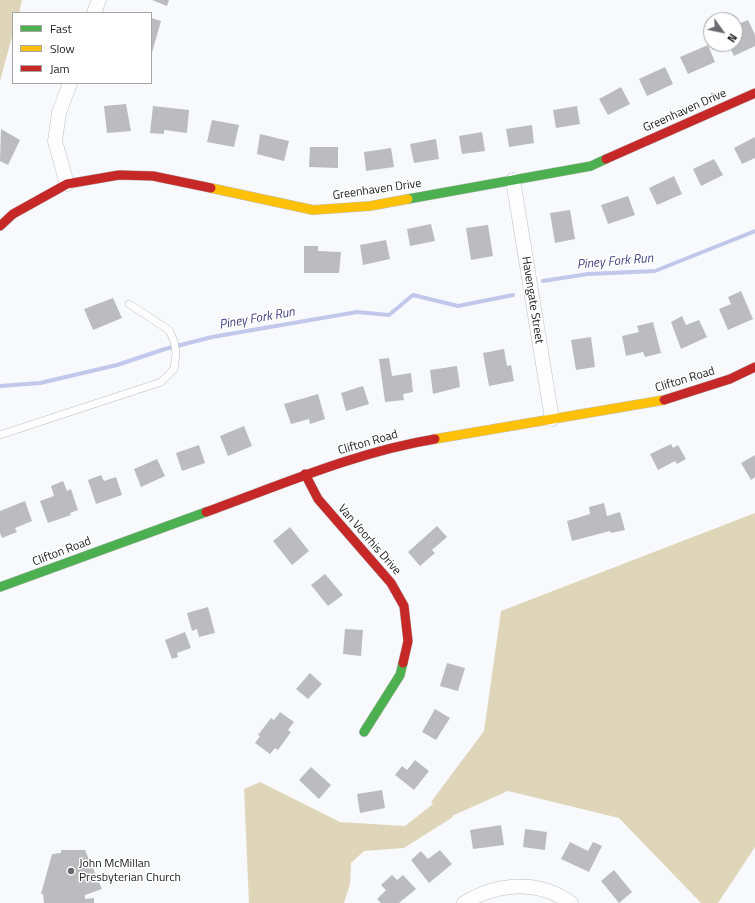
<!DOCTYPE html>
<style>
body{margin:0}
#map{position:relative;width:755px;height:903px;overflow:hidden;background:#f8f9fd;font-family:"Titillium Web",sans-serif}
canvas{display:block}
.legend{position:absolute;left:12px;top:12px;width:140px;height:72px;box-sizing:border-box;background:#fff;border:1px solid #a5a5a6;margin:0;padding:5px 7px;list-style:none;font-size:12px;color:#1d1d21}
.legend li{display:flex;align-items:center;gap:8px;height:20px}
.legend b{width:20px;border:1px solid #a5a5a6}
.north{position:absolute;left:703px;top:12px;width:40px;height:40px;box-sizing:border-box;background:#fff;border:1px solid #a5a5a6;border-radius:50%;rotate:123deg;font-size:11px;font-weight:700;line-height:16px;text-align:center;color:#1d1d21}
.north::after{content:'';display:block;margin:auto;width:14px;height:18px;background:#6a6a6e;clip-path:polygon(50% 0,100% 100%,50% 72%,0 100%)}
</style>
<div id="map">
<canvas width="755" height="903"></canvas>
<ul class="legend">
<li><b style="height:5px;background:#4caf50"></b>Fast</li>
<li><b style="height:5px;background:#ffc107"></b>Slow</li>
<li><b style="height:5px;background:#c62828"></b>Jam</li>
</ul>
<div class="north">N</div>
</div>
<script>
const g = document.querySelector('canvas').getContext('2d');
g.lineJoin = 'round';
function fillPath(path, color) {
  g.fillStyle = color;
  g.fill(path, 'evenodd');
}
function trace(path, color, width, dash) {
  g.strokeStyle = color;
  g.lineWidth = width;
  g.lineCap = dash ? 'butt' : 'round';
  g.setLineDash(dash || []);
  g.stroke(path);
}
function write(font, color, halo, rows, align = 'center') {
  g.font = font + ' "Titillium Web",sans-serif';
  g.lineWidth = 3;
  g.setLineDash([]);
  g.textBaseline = 'middle';
  g.strokeStyle = halo;
  g.fillStyle = color;
  for (const [text, x, y, turn = 0] of rows) {
    g.save();
    g.translate(x, y);
    g.rotate((+turn || 0) * Math.PI / 180);
    g.textAlign = isNaN(turn) ? turn : align;
    if (halo) g.strokeText(text, 0, 0);
    g.fillText(text, 0, 0);
    g.restore();
  }
}
fillPath(new Path2D(`
 M0,0H22L19,13H13V33L0,81Z
 M755,513V847L718,903H701L619,818L508,791L452,816L453,817L404,848L364,851L351,863L350,884L344,903H249L244,789L260,782L340,822L405,826L433,804L431,802L484,731L501,611Z`), '#dfd6ba');
trace(new Path2D(`
 M543,281L588,274L655,271L755,231
 M0,386L40,383L117,365L165,349L212,337L357,312L389,315L413,295L458,306L513,295`), '#c2c7ec', 4);
fillPath(new Path2D(`
 M152,0H169L167,6Z
 M151,18L161,21L151,56Z
 M748,20L755,35V46L734,56L728,44H735V36L740,33L736,25Z
 M708,45L715,62L688,74L680,57Z
 M665,67L673,84L647,96L639,79Z
 M621,87L630,104L608,115L599,99Z
 M126,104L131,131L107,133L104,106Z
 M153,106L189,110L187,133L164,130V134L150,133Z
 M577,106L580,124L556,128L553,110Z
 M212,120L239,125L234,147L207,142Z
 M532,125L534,143L509,147L506,129Z
 M1,129L20,140L8,165L0,161Z
 M482,132L485,151L462,154L459,136Z
 M260,134L289,141L284,161L257,154Z
 M755,137V158L742,164L734,148Z
 M436,139L439,159L414,163L410,144Z
 M310,147H338V168L309,167Z
 M391,148L394,167L366,171L364,152Z
 M714,159L723,175L701,186L693,169Z
 M674,176L682,194L657,205L649,188Z
 M628,196L635,215L608,224L601,205Z
 M570,210L575,239L555,243L550,213Z
 M431,224L435,241L410,246L407,229Z
 M488,225L493,256L471,260L466,228Z
 M386,240L390,259L363,265L360,245Z
 M304,246H318V251L341,252L339,273H304Z
 M741,291L753,319L728,330L719,309L731,304L728,297Z
 M113,298L122,318L93,330L84,309Z
 M682,316L686,325L699,320L707,337L681,349L671,322Z
 M653,322L661,353L645,357L643,352L626,356L622,336L639,332L637,326Z
 M591,337L595,367L576,370L571,340Z
 M504,349L507,366L511,365L514,381L489,386L483,353Z
 M389,358L392,376L411,373L413,392L403,394L404,400L385,402L379,359Z
 M457,366L460,387L433,394L430,370Z
 M363,386L369,404L346,411L341,393Z
 M318,394L325,419L310,424L309,419L291,424L284,404Z
 M244,426L252,446L228,456L220,436Z
 M671,444L673,448L678,445L686,459L677,464L675,461L658,470L650,454Z
 M199,445L205,463L182,471L176,453Z
 M755,455V477L751,480L741,463Z
 M157,459L165,476L141,487L134,469Z
 M101,475L104,481L116,477L122,495L96,504L88,480Z
 M63,481L67,491L71,489L78,510L70,513L71,515L48,523L40,501L54,496L51,486Z
 M25,501L32,521L15,528L17,532L2,538L0,533V511Z
 M604,503L607,516L620,512L625,530L611,533L610,531L572,541L567,521L590,514L589,507Z
 M437,526L447,537L432,550L435,553L420,566L408,552Z
 M290,527L309,551L292,565L273,541Z
 M325,574L343,595L328,606L311,585Z
 M208,607L215,633L199,637L197,629L192,631L187,613Z
 M345,629L363,630L361,656L343,654Z
 M185,632L191,648L177,653L178,657L172,659L165,640Z
 M447,663L465,668L458,691L440,686Z
 M310,673L322,684L308,699L296,689Z
 M435,709L450,718L436,740L422,732Z
 M280,712L294,722L288,730L291,732L278,750L275,748L270,754L255,743L260,736L258,735L271,718L274,720Z
 M415,760L429,771L414,790L395,775L402,766L407,770Z
 M311,767L331,785L319,799L299,780Z
 M382,790L385,808L360,813L357,794Z
 M501,825L504,845L473,849L470,830Z
 M525,829L547,832L545,850L523,847Z
 M570,842L588,851L593,842L602,846L589,872L561,859Z
 M61,850H85L102,889L85,895V899L94,898V903H44L43,894H41L52,854L61,853Z
 M440,850L452,864L429,883L411,860L421,851L428,859Z
 M614,870L632,892L619,903L601,881Z
 M392,875L397,880L403,875L416,889L399,903H381L377,899L386,890L381,885Z`), '#bcbcc0');
const lane = new Path2D(`
 M0,435L161,382L174,369L176,353L174,341L169,330L129,304`);
const street = new Path2D(`
 M94,13L99,0
 M513,180L552,419
 M67,184L55,141L59,113L70,83
 M464,903C497,883 538,879 571,903`);
const fast = new Path2D(`
 M408,199L591,166L606,159
 M0,587L206,512
 M364,732L400,675L403,663`);
const slow = new Path2D(`
 M211,188L313,210L370,206L408,199
 M435,439L664,400`);
const jam = new Path2D(`
 M606,159L755,93
 M0,226L13,214L67,184L119,175L153,176L211,188
 M664,400L730,379L755,367
 M305,474L318,499L391,583L404,606L408,641L403,663
 M206,512C281,485 356,452 435,439`);
trace(lane, '#bdbdc0', 8);
trace(street, '#bdbdc0', 15);
trace(fast, '#bdbdc0', 10);
trace(slow, '#bdbdc0', 10);
trace(jam, '#bdbdc0', 10);
trace(lane, '#fefeff', 7);
trace(street, '#fefeff', 14);
trace(fast, '#4caf50', 9);
trace(slow, '#ffc107', 9);
trace(jam, '#c62828', 9);
for (const [x, y, r, color] of [
 [71,871,4,"#6a6a6e"]
]) {
  const dot = new Path2D();
  dot.arc(x, y, r, 0, 2 * Math.PI);
  g.fillStyle = color;
  g.fill(dot);
  trace(dot, '#fff', 1.5);
}
write('12px', '#1d1d21', '#fff', [
 ["Greenhaven Drive",685,111,-24],
 ["Greenhaven Drive",377,190,-8],
 ["Havengate Street",532,300,81],
 ["Clifton Road",685,380,-17],
 ["Clifton Road",368,443,-16],
 ["Van Voorhis Drive",369,540,49],
 ["Clifton Road",62,552,-21]
]);
write('12px', '#1d1d21', '#fff', [
 ["John McMillan",79,864],
 ["Presbyterian Church",79,878]
], 'left');
write('italic 13px', '#434484', '#fff', [
 ["Piney Fork Run",615,262,-5],
 ["Piney Fork Run",257,319,-10]
]);
</script>
